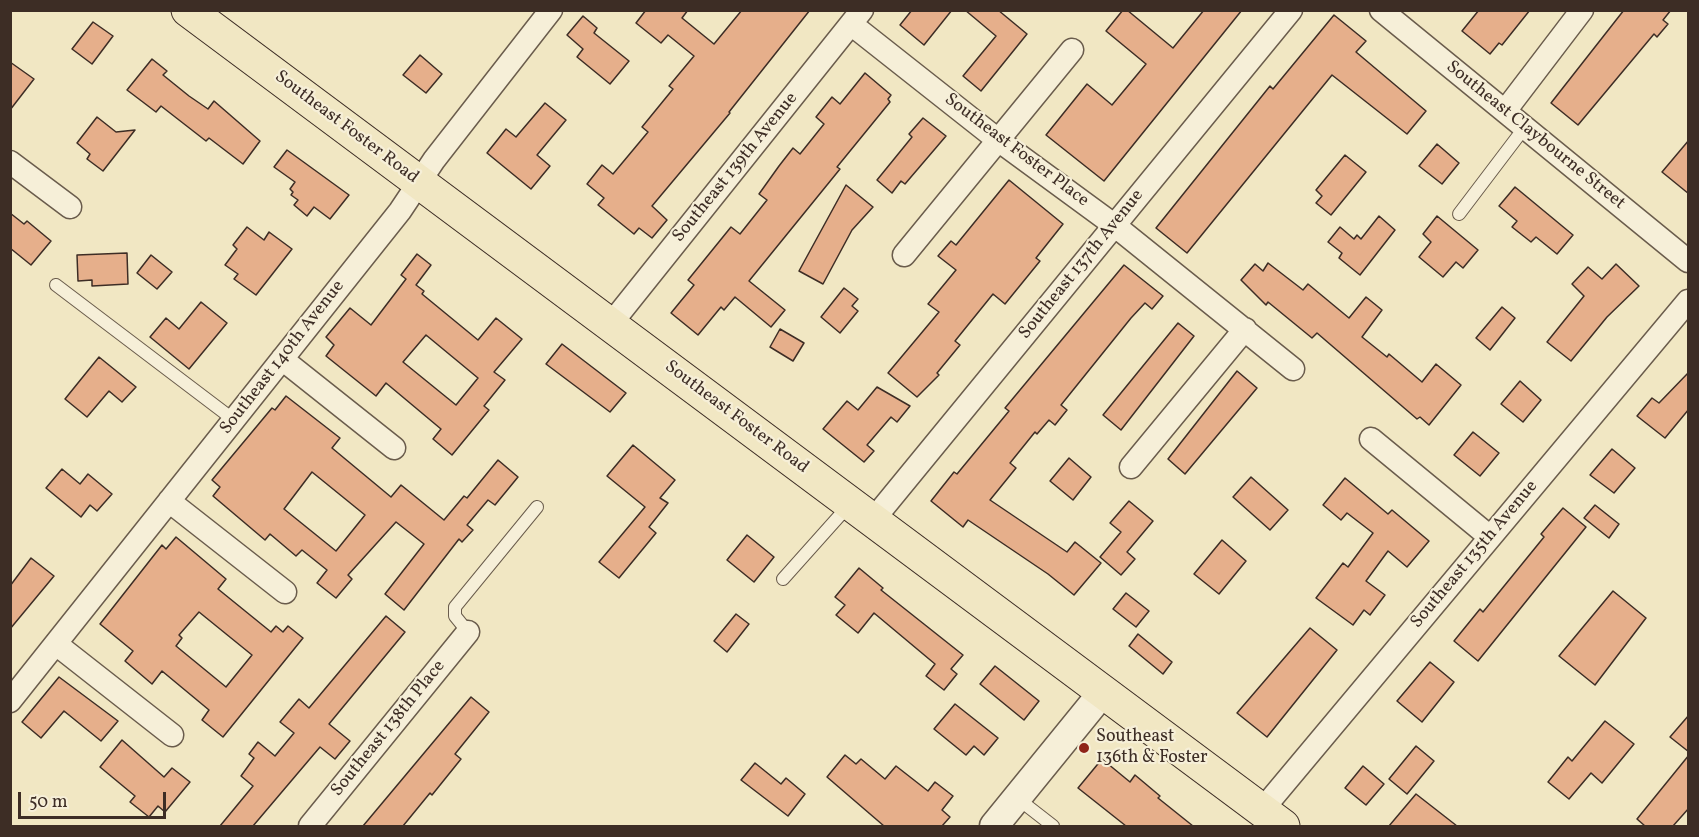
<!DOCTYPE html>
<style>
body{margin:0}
#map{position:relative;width:1699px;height:837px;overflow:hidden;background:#f1e7c3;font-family:Vollkorn,serif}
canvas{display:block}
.frame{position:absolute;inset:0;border:12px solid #3d2d25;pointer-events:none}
.scale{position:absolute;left:18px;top:792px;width:148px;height:27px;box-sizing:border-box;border:3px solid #3d2d25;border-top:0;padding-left:8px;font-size:18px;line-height:21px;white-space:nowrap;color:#3d2d25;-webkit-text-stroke:4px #f6efd8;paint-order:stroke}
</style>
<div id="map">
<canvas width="1699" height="837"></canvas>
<div class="frame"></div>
<div class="scale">50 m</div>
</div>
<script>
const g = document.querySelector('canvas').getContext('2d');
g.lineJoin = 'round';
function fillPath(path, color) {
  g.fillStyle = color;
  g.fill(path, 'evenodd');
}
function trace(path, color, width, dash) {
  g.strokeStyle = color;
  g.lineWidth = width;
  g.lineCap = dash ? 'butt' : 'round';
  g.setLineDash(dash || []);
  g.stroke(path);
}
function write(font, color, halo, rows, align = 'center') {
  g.font = font + ' Vollkorn,serif';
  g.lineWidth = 4.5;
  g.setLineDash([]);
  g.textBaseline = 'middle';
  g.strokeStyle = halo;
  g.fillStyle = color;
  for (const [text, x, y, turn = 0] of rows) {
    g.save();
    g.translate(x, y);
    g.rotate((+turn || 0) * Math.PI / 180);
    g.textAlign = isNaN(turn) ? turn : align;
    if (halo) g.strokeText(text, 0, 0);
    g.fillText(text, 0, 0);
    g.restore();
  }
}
const building = new Path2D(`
 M646,10H688L682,18L714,44L742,10H810L729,112L730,113L652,206L667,220L652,238L639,228L634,234L598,205L604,198L587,184L602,165L613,174L648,132L642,127L673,89L669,86L694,56L668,35L661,43L636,23Z
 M912,10H952L924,45L900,25Z
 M965,10H998L1027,34L981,91L963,76L996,36Z
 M1123,10H1127L1173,48L1204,10H1242L1104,181L1046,135L1087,84L1112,105L1146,64L1106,31Z
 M1479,10H1530L1502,45L1499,43L1490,54L1462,31Z
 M1624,10H1671L1663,20L1668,24L1657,37L1654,34L1578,125L1551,103Z
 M1334,15L1366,41L1356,52L1426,111L1407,134L1332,75L1187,253L1156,228L1270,86L1273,89Z
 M583,16L597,28L594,33L629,61L610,84L577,57L583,49L567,35Z
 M93,22L113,36L92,64L72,49Z
 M420,55L442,74L426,93L403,75Z
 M152,59L167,71L163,75L189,96L208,109L214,101L260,141L243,164L209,138L206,141L161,106L156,112L127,90Z
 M10,62L34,79L10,110Z
 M865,73L891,95L888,99L890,102L837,167L840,169L749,281L785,310L771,327L735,297L724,310L721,307L698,335L671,313L694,285L688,280L731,227L740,234L767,200L759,194L779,166L793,148L800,154L824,124L816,117L832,97L840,104Z
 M545,103L566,120L537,155L550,166L531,189L487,153L506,129L516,137Z
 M97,117L116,132L135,130L103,171L87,159L90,154L77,143Z
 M923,118L946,136L905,184L901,181L892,193L877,180L912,137L909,134Z
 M1689,140V194L1662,172Z
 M1437,144L1459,163L1442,184L1419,166Z
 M287,150L349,195L330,219L314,207L307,216L294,205L298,200L291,195L293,192L290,189L295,182L274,167Z
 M1345,155L1366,172L1331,215L1316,203L1322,196L1316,190Z
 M1009,180L1063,224L1036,258L1040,261L1005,304L993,294L955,341L960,345L937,373L939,375L917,397L888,373L939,312L928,304L956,270L938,256L951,241L956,245Z
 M846,185L873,207L852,230L823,284L799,271Z
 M1515,187L1573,235L1557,254L1536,237L1531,242L1512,227L1517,221L1499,206Z
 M10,213L24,224L27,221L51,241L31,265L10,248Z
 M1379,216L1395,230L1360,275L1339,258L1342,253L1328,242L1340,227L1354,239L1357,235L1361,239Z
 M1437,216L1478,250L1463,268L1456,262L1443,277L1419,257L1431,242L1423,234Z
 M247,227L264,240L269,232L292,249L256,295L234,279L238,274L225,265L237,249L233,245Z
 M127,253L128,284L92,286V280L78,281L77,255Z
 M417,254L431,265L416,285L424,291L422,294L478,340L496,318L522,339L494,372L505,380L484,406L489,410L452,455L433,439L441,429L386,383L376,396L326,356L334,345L326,337L350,308L371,325L406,279L401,275ZM426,335L478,378L456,405L403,362Z
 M151,255L172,272L157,289L137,273Z
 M1268,263L1303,290L1308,284L1349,318L1366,297L1382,310L1362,337L1387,357L1389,354L1422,382L1436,364L1461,385L1429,425L1420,417L1417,419L1317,333L1312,338L1268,302L1266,305L1241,280L1255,264L1263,271Z
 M1616,264L1639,286L1607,317L1571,361L1547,342L1584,296L1572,284L1588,267L1602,279Z
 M1124,265L1163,296L1152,309L1145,303L1131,318L1061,405L1067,410L1055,425L1049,420L1037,434L1035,432L1010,463L1016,468L990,500L1067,552L1075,542L1101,563L1074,595L1048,574L968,520L963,527L931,501L954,472L957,474L1009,411L1005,408Z
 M844,288L858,299L852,306L858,311L840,333L821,317Z
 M201,302L227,323L189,369L150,337L166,318L179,329Z
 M1502,307L1515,318L1490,350L1476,338Z
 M1178,323L1194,336L1121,430L1103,415Z
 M780,329L804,343L793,361L770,347Z
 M562,344L626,393L610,412L546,364Z
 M99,357L136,387L122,402L109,391L87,417L65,399Z
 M1237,371L1257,388L1185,474L1168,459Z
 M1689,372V409L1665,438L1637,416L1652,398L1659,403Z
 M1520,381L1541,400L1523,422L1501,404Z
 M877,387L910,406L897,422L891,417L867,445L874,451L864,462L823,429L847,401L858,410Z
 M286,396L340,438L332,448L391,497L401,485L444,520L464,496L467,498L498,460L518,477L495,505L488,500L467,525L473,530L462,542L459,539L404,610L385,594L424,544L396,522L348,575L352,579L336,598L317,583L327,570L302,550L296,556L270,534L265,540L213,496L220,487L212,480L272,408L275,410ZM312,472L365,515L336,551L284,509Z
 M1473,432L1499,453L1480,476L1454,455Z
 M633,445L675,480L660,498L668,503L649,527L656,533L619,578L599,562L645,507L607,476Z
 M1612,449L1635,468L1614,493L1590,475Z
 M1069,458L1091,477L1073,500L1050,481Z
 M62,469L80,484L88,474L112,494L97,511L90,505L81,517L46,488Z
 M1251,477L1288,510L1270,530L1233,497Z
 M1345,478L1388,514L1392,510L1429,541L1407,567L1388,551L1366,581L1385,595L1370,615L1364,610L1353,625L1316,598L1343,563L1348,567L1373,533L1347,513L1341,520L1323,505Z
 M1129,501L1153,521L1127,552L1135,559L1121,575L1100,557L1121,532L1110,523Z
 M1595,505L1619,524L1609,538L1584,518Z
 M1563,508L1586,527L1478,661L1454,641L1480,609L1483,612L1544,537L1541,534Z
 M747,535L774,557L754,582L727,560Z
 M176,537L226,579L218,589L271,632L276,626L283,632L288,626L303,638L223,737L202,720L209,710L162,671L152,684L125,661L133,651L100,624L162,545L166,549ZM199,612L252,655L226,687L176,646L182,638L179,635Z
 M1222,540L1246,561L1219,594L1194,574Z
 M31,558L54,576L10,629V586Z
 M859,568L883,588L881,590L963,655L951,669L957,674L944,690L926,676L935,664L874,613L858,633L836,615L845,605L835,597Z
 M1613,591L1646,618L1595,685L1559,656Z
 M1126,593L1149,611L1136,627L1113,609Z
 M736,614L749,624L727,652L714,641Z
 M386,616L405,632L329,724L350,741L335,759L320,747L253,826H220L253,786L241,776L254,758L249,754L258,742L275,756L294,733L280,722L299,699L309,708Z
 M1310,628L1337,650L1267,737L1237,713Z
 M1138,634L1172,662L1163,674L1129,646Z
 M1430,662L1454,682L1422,722L1397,701Z
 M995,666L1039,701L1024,720L980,684Z
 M59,677L118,721L101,741L64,711L41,738L22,722Z
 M471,697L489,712L455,754L461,759L432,795L430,793L403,826H363Z
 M955,704L998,738L984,755L974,746L966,755L934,729Z
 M1689,715V752L1670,737Z
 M1605,721L1634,744L1602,783L1591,773L1569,799L1548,782L1568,757L1572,761Z
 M122,740L164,777L172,768L190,782L165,812L158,806L149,817L130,802L135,796L100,767Z
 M1416,746L1434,761L1407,794L1389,779Z
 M845,755L856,764L861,759L885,779L896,766L928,791L935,782L953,796L942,810L950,817L942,826H884L827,777Z
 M1689,755V808L1673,826H1645L1637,819Z
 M1102,759L1130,782L1135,775L1160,796L1158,798L1193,826H1126L1078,788Z
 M755,763L781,784L786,778L805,794L788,816L741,780Z
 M1363,766L1384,784L1366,805L1345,788Z
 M1416,794L1457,826H1389Z`);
fillPath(building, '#e6af8b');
trace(building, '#3d2d25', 1.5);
const service = new Path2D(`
 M1459,214L1525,127
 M56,285L234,420
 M783,579L850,504
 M468,632L455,616V607L537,507
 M1017,798L1053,826`);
const minor = new Path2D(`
 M1381,10L1688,261
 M851,24L998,140L1114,225L1293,369
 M1505,111L1582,10
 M10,162L70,207
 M904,255L1072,50
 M610,325L862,10
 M282,359L394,448
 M1371,439L1490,537
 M1131,467L1245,329
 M169,501L285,592
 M873,520L1291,10
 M56,644L172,735
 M10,701L400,211L434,160L551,10
 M1262,810L1688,301
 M310,826L468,632`);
const tertiary = new Path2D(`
 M994,826L1103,692`);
const primary = new Path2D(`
 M188,10L1283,826`);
trace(service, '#6a5c4c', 14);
trace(minor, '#6a5c4c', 25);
trace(tertiary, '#6a5c4c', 31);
trace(primary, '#3d2d25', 35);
trace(service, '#f6efd8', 12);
trace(minor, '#f6efd8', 22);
trace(tertiary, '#f6efd8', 28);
trace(primary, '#f1e7c3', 33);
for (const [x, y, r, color] of [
 [1084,748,6,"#8f2418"]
]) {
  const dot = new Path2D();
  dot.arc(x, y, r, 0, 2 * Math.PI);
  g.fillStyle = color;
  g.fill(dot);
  trace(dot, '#f6efd8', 2);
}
write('18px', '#3d2d25', '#f6efd8', [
 ["Southeast Foster Road",346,128,37],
 ["Southeast Claybourne Street",1535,136,39],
 ["Southeast Foster Place",1016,151,37],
 ["Southeast 139th Avenue",736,168,-51],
 ["Southeast 137th Avenue",1082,265,-51],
 ["Southeast 140th Avenue",283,358,-52],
 ["Southeast Foster Road",736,418,37],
 ["Southeast 135th Avenue",1475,555,-50],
 ["Southeast 138th Place",389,729,-51]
]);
write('18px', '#3d2d25', '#f6efd8', [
 ["Southeast",1096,738],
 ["136th & Foster",1096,759]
], 'left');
</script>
